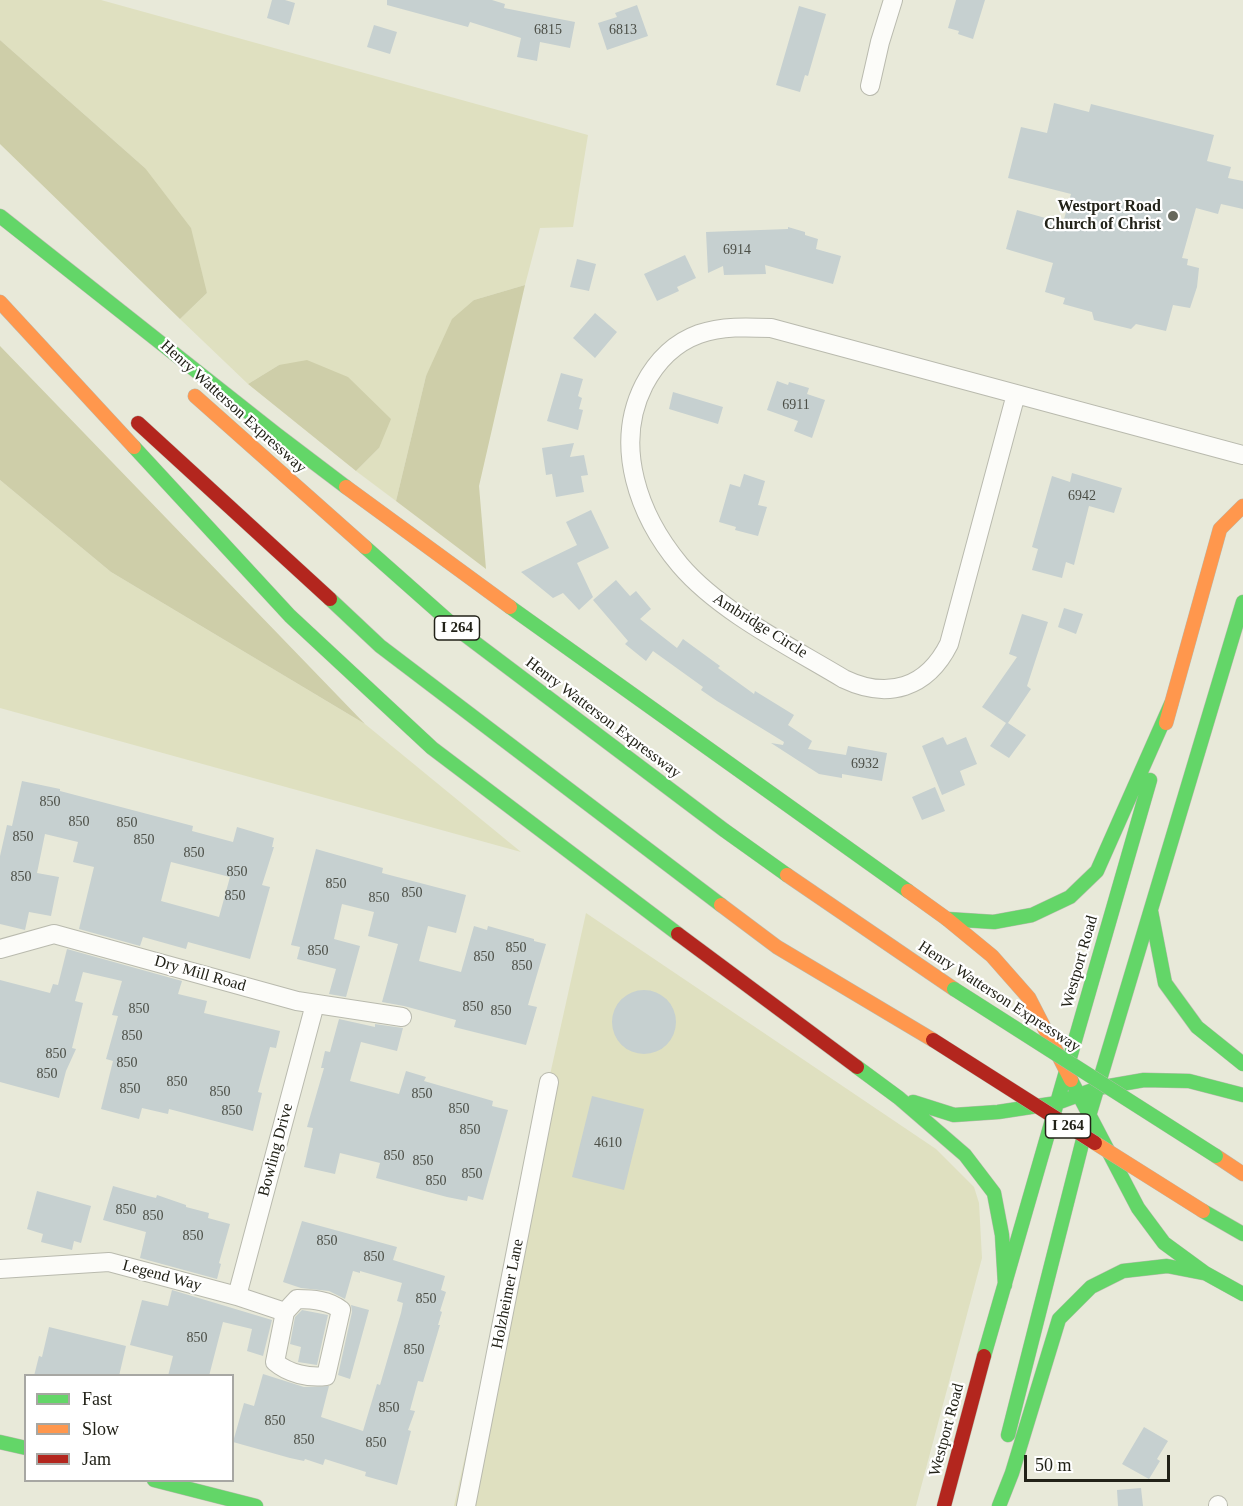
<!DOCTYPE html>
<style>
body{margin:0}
#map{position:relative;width:1243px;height:1506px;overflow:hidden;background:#e8e9d9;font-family:Georgia,serif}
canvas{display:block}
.legend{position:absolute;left:24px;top:1374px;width:210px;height:108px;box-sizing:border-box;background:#fff;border:2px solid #a7a7a3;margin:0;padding:8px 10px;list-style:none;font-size:18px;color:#222218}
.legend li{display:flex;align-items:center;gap:12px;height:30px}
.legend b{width:30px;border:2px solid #a7a7a3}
.scale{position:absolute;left:1024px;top:1455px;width:146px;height:27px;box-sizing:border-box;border:3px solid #222218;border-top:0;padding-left:8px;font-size:18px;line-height:21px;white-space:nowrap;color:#222218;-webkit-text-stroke:4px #fff;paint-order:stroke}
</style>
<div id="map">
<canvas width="1243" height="1506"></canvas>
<ul class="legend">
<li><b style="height:8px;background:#63d668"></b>Fast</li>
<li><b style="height:8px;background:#ff974d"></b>Slow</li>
<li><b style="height:8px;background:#b3261e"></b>Jam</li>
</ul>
<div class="scale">50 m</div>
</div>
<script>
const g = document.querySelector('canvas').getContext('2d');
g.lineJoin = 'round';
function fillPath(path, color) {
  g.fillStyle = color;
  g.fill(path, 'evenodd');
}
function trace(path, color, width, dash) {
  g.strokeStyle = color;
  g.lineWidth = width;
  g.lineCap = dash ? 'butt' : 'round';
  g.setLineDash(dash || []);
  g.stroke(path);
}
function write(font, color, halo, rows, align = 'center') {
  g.font = font + ' Georgia,serif';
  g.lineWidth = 4.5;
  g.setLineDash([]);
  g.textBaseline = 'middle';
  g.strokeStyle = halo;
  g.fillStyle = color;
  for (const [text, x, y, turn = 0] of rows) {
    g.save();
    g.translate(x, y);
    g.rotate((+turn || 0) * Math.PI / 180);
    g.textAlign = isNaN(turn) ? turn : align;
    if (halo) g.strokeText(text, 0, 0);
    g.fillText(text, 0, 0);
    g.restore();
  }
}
fillPath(new Path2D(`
 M0,0H101L588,135L573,227L540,228L525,285L474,300L426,376L396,501L356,471L379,448L279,365L248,384L180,319L207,293L145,168L0,40Z
 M0,480L111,572L365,724L521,852L0,708Z
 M586,913L936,1149L974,1187L979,1203L982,1258L916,1506H454Z`), '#dfe0c0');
fillPath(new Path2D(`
 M0,40L145,168L191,228L207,293L180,319L0,144Z
 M525,285L479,486L486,569L396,501L426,376L452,319L474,300Z
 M0,346L365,724L111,572L0,480Z
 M307,360L348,377L391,419L379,448L356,471L248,384L279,365Z`), '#cecea9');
fillPath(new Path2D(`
 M272,0H285L295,3L289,25L267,18Z
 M387,0H492L505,4L504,8L575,22L570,48L540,42L537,61L517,57L521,38L470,22L468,27L387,5Z
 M956,0H985L973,39L958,34L959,31L948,28Z
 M637,5L648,36L607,50L598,23L617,17L615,13Z
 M799,6L826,14L808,76L805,75L800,92L776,85Z
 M374,25L397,32L390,54L367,47Z
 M1054,103L1089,112L1091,104L1214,135L1207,161L1231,167L1228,178L1243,181V209L1221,204L1218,214L1196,208L1182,258L1188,259L1187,265L1199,268L1197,287L1190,308L1173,305L1166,331L1136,324L1131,329L1094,320L1092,312L1063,304L1065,298L1045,292L1053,263L1006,249L1017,210L1063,223L1071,194L1008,178L1021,127L1047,133Z
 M788,227L805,232V235L818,239L816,249L841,256L833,284L765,265L766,274L724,275L723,266L708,273L706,232L788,229Z
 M685,255L696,278L677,287L679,291L657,301L644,274Z
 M577,259L596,264L589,291L570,287Z
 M595,313L617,332L595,358L573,338Z
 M561,373L583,379L578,396L582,398L579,409L583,410L578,430L547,421Z
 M777,381L788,385L789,382L809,388L807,394L825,400L812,438L794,431L798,421L767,410Z
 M673,392L723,407L718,424L669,409Z
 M574,443L570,457L584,455L588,475L581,476L584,492L556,497L552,474L546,475L542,448Z
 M1072,473L1122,488L1114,513L1089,506L1074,565L1066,562L1062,578L1032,570L1038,549L1032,547L1052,476L1070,482Z
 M744,474L765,481L758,505L767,507L758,536L735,530L736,527L719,522L730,484L740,487Z
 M591,510L609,548L577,563L593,597L579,610L563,593L553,598L521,572L577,545L566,522Z
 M616,580L630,596L636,591L651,609L640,619L677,648L683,639L720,666L718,668L754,694L755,691L794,715L788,725L812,741L808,749L846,755L848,746L887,753L882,781L842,774V778L819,774L771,743L783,745L784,742L717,701L701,690L703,687L653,651L646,661L625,644L628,641L593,600Z
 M1064,608L1083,614L1076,634L1058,627Z
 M1022,614L1048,622L1027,686L1031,689L1008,723L1026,735L1009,758L990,746L1006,723L982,707L1017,657L1009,654Z
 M943,737L947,745L966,737L977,764L960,771L965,785L942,795L922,746Z
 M22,781L60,789V791L193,826L192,831L233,842L237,827L274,838L272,847H274L262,885L270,887L250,959L188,942L186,949L143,937L140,946L79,929L94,867L73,862L78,842L45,834L37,873L59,877L51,916L29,912L25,930L0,924V856L7,825L12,826ZM171,862L230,877L219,917L161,901Z
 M935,787L945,811L922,820L912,797Z
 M316,849L383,868L382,873L466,895L456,933L428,926L419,961L461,972L474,926L487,930L488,926L534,939V941L546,944L528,1005L537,1007L526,1045L454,1027L456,1020L404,1006L382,1002L398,944L368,936L374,912L342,904L334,939L360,946L346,997L329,994L336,969L297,959L300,947L291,945Z
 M67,949L182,981L178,994L207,1001L204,1013L280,1031L276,1048L270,1047L258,1092L262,1093L253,1131L169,1109L168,1114L142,1108L139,1119L101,1109L113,1061L106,1059L118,1016L112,1015L122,981L83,972L75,1001L83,1003L72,1048L76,1049L66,1071L59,1098L0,1082V980L50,993L53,984L58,985Z
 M612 1022a32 32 0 1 1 64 0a32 32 0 1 1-64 0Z
 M339,1019L375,1027V1024L403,1028L397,1051L361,1042L350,1081L399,1094L406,1071L426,1077L424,1081L493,1101L492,1106L508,1110L483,1200L468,1196L467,1201L447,1197L376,1178L380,1163L340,1153L335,1174L304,1167L313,1128L307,1127L324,1068H321L325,1051L330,1052Z
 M592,1096L644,1109L624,1190L572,1177Z
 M113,1186L148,1196L156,1198L157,1195L186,1205V1207L209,1213L208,1218L230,1224L219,1263L221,1264L217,1279L140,1258L146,1232L103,1220Z
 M37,1191L91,1206L81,1243L74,1241L72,1250L41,1242L43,1234L27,1229Z
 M302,1221L397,1247L393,1260L445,1276L441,1290L446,1292L440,1311L442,1312L438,1325H440L423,1382L418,1381L410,1410L415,1411L408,1430L411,1431L397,1485L365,1476L366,1472L325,1459L323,1465L305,1459L304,1461L290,1458L233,1442L244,1403L254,1406L263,1374L304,1387L329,1386L321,1417L363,1431L377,1384L380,1385L401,1313L403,1303L397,1301L402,1283L360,1271V1273L353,1271L345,1299L329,1291L301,1288L283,1282Z
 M172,1290L272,1320L263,1356L247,1351L252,1329L223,1322L209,1376H168L173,1356L130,1345L142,1300L168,1306Z
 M351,1305L369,1310L350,1379L338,1375L352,1312Z
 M302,1310L328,1315L317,1365L298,1362L301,1347L290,1344L295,1317Z
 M49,1327L126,1346L119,1376H34L39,1356L42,1357Z
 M1144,1427L1168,1441L1157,1459L1160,1461L1149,1479L1122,1464Z
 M1141,1488L1143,1506H1118L1117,1490Z`), '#c6d0d0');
const street = new Path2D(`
 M870,86L880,42L893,0
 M1016,394L949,644C927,688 888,700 844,679C791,647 720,612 680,565C639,516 613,446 644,385C656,362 674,343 699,334C722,326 747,327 771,328L1243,455
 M0,949L54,934L297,1001L402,1017
 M0,1269L109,1262L237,1296L285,1312
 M237,1296L315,1004
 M297,1299C312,1299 329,1300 341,1310L326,1376C309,1378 289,1374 275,1362L285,1312Z
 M1218,1505V1506
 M466,1506L549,1082`);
const fast = new Path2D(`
 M0,216L276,434L346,487
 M134,447L290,616L432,748L678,934
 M365,547L461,632L724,830L787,875
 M330,599L380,646L721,905
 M510,607L908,891
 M1151,911L1165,983L1197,1027L1243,1064
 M947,919L994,922L1032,915L1070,897L1097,871L1171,704
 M857,1067L899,1098L965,1155L994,1193L1002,1235L1005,1285
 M1071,1080L1138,1208L1164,1243L1205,1273L1243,1294
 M913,1102L954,1115L998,1112L1057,1103L1098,1088L1144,1080L1189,1081L1243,1095
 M1203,1211L1243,1234
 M984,1356L1150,780
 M1008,1435L1089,1116L1243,602
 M0,1442L26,1448
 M154,1480L256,1506
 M999,1506L1012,1473L1059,1319L1091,1287L1123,1271L1167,1266L1203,1273`);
const slow = new Path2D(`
 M0,302L134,447
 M195,396L365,547
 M346,487L510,607
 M1166,723L1220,529L1243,506
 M787,875L954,989
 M908,891L947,919L992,956L1029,998L1071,1080
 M721,905L777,947L933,1040
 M1216,1156L1243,1174`);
const jam = new Path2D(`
 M138,423L330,599
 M678,934L857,1067
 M944,1506L984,1356`);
trace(street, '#b9baae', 20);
trace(fast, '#b9baae', 15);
trace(slow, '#b9baae', 15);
trace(jam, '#b9baae', 15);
trace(street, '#fcfcf9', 18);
trace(fast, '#63d668', 14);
trace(slow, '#ff974d', 14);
trace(jam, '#b3261e', 14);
const fastBridge = new Path2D(`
 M954,989L1216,1156`);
const slowBridge = new Path2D(`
 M1095,1143L1203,1211`);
const jamBridge = new Path2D(`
 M933,1040L1095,1143`);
trace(fastBridge, '#b9baae', 15, []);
trace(slowBridge, '#b9baae', 15, []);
trace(jamBridge, '#b9baae', 15, []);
trace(fastBridge, '#63d668', 14);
trace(slowBridge, '#ff974d', 14);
trace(jamBridge, '#b3261e', 14);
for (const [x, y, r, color] of [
 [1173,216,6,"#67685c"]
]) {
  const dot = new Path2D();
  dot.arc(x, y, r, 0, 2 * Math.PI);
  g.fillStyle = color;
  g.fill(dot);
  trace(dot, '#fff', 2);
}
write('14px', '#4b4e46', null, [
 ["6815",548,30],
 ["6813",623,30],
 ["6914",737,250],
 ["6911",796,405],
 ["6942",1082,496],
 ["6932",865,764],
 ["850",50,802],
 ["850",79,822],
 ["850",127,823],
 ["850",23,837],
 ["850",144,840],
 ["850",194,853],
 ["850",237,872],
 ["850",21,877],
 ["850",336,884],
 ["850",412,893],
 ["850",235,896],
 ["850",379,898],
 ["850",516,948],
 ["850",318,951],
 ["850",484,957],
 ["850",522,966],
 ["850",473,1007],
 ["850",139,1009],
 ["850",501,1011],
 ["850",132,1036],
 ["850",56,1054],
 ["850",127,1063],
 ["850",47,1074],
 ["850",177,1082],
 ["850",130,1089],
 ["850",220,1092],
 ["850",422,1094],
 ["850",459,1109],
 ["850",232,1111],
 ["850",470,1130],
 ["4610",608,1143],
 ["850",394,1156],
 ["850",423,1161],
 ["850",472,1174],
 ["850",436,1181],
 ["850",126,1210],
 ["850",153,1216],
 ["850",193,1236],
 ["850",327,1241],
 ["850",374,1257],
 ["850",426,1299],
 ["850",197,1338],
 ["850",414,1350],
 ["850",389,1408],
 ["850",275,1421],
 ["850",304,1440],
 ["850",376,1443]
]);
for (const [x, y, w] of [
 [457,628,45],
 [1068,1126,45]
]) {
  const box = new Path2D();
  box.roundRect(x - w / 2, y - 12, w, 24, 4.5);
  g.fillStyle = '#fff';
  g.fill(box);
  trace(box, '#222218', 1.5);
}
write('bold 15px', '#222218', null, [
 ["I 264",457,628],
 ["I 264",1068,1126]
]);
write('bold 16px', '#222218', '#fff', [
 ["Westport Road",1161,207],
 ["Church of Christ",1161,225]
], 'right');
write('16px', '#222218', '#fff', [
 ["Henry Watterson Expressway",233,407,42],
 ["Ambridge Circle",760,626,32],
 ["Henry Watterson Expressway",603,718,37],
 ["Westport Road",1080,962,-74],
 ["Dry Mill Road",200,974,16],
 ["Henry Watterson Expressway",999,997,33],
 ["Bowling Drive",276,1150,-75],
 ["Legend Way",162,1276,15],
 ["Holzheimer Lane",508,1294,-79],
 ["Westport Road",947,1430,-75]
]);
</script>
